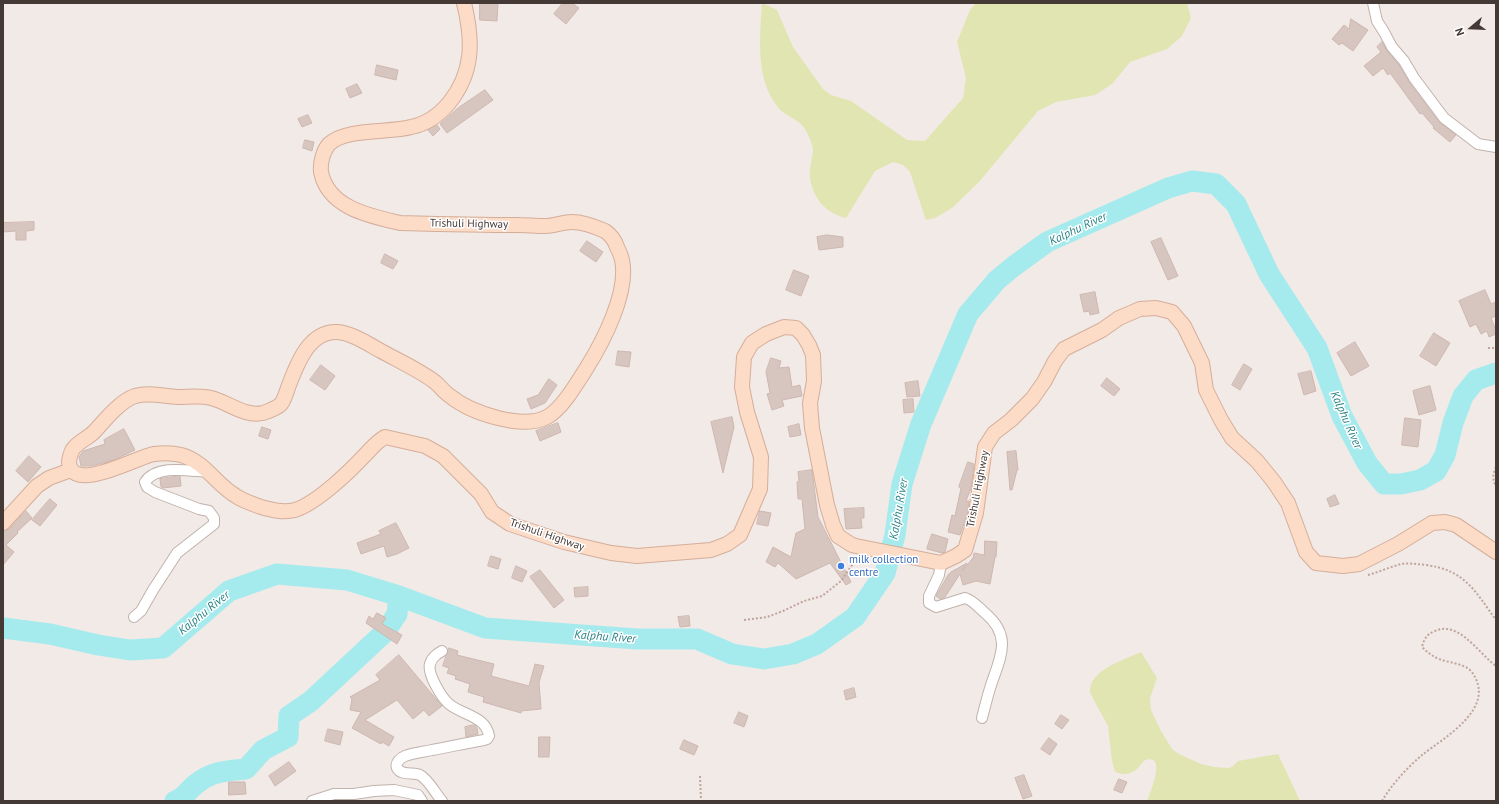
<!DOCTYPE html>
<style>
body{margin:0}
#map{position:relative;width:1499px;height:804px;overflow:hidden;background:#f2eae6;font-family:"PT Sans",sans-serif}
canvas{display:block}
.frame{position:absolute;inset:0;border:4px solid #453936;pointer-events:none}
.north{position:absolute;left:1451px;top:8px;width:40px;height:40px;-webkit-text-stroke:3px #fff;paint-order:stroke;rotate:251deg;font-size:11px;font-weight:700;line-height:16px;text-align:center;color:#453936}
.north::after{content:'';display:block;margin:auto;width:14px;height:18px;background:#453936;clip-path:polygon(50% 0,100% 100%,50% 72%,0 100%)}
</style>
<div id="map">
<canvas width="1499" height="804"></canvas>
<div class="frame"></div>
<div class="north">N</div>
</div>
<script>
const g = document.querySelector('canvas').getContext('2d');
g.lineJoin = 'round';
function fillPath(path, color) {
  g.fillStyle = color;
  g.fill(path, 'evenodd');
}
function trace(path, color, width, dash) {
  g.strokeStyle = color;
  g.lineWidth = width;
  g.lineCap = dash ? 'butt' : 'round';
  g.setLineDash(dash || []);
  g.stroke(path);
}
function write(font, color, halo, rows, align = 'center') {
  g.font = font + ' "PT Sans",sans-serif';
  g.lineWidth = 3;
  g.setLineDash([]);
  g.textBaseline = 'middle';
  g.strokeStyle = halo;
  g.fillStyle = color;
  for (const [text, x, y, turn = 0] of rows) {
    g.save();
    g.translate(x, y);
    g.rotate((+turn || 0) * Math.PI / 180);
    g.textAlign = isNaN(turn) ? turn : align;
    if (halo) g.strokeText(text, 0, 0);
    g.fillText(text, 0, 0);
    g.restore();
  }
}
fillPath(new Path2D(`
 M762,3L777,10L793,47L823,89L831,95L851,101L907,140L925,141L963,98L966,78L957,42L970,10L976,3H1187L1191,18L1182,36L1167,49L1130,62L1112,84L1095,95L1056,102L1038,111L979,182L952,208L935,218L926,220L910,172L903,165L893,162L875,171L846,218C827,214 813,199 810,178C809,170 812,160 813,151C813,145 809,136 806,131C800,118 784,117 777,106C755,77 760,37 762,3Z
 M1141,652L1157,678L1150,698L1151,710L1161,731L1172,749L1179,754L1201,764L1214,767L1228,768L1232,767L1238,761L1278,754L1300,801H1147C1150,793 1162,765 1153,760C1151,759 1146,759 1144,761C1142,762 1140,766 1138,768C1133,773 1122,777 1115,771L1112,761L1108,726L1090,693C1088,670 1124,660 1141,652Z`), '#e1e5b1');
trace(new Path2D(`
 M3,628L50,634L98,645L130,650L163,648L229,591L277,574L347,580L399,596L485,628L637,639H697L732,654L764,659L793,654L817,644L855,617L885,573L895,535L902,484L921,424L968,314L997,280L1014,266L1047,242L1168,188L1192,181L1216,184L1236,204L1269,274L1317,348L1342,416L1367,463L1384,484H1401L1420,480L1436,471L1445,455L1453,423L1463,396L1476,380L1496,373
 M175,801C185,798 188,790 196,784C213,771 226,771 246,769L263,750L288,737L289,716L311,701L385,632L397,614L399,596`), '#a5ebed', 21);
const building = new Path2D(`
 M480,3H498L497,21L480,20Z
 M563,3H572L579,8L566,24L554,14Z
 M1351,19L1368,30L1353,51L1342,43L1339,45L1332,39L1344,25L1349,29Z
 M1382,42L1387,51L1399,65L1409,82L1439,122L1456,135L1450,142L1433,128L1434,127L1422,113L1420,114L1390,73L1388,75L1383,68L1373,76L1364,66L1381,52L1377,47Z
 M377,65L398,70L396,80L375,75Z
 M357,84L362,93L350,98L346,89Z
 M485,90L493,100L447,133L440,124L458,108Z
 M308,115L312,123L302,127L298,119Z
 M437,125L440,129L433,136L428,130Z
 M305,140L314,142L312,151L303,148Z
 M34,222V230L26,231V240H16V231L3,232V223Z
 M827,235L843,237V247L819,250L817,237Z
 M1161,238L1178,276L1168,280L1151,242Z
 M587,241L603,252L596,262L580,251Z
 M385,254L398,261L393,269L381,263Z
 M794,270L809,276L801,296L786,290Z
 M1485,290L1491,304L1496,302V316L1491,318L1496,330V334L1489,337L1487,331L1481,334L1476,324L1470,327L1459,301Z
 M1095,292L1099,313L1090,315L1089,311L1084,312L1080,295Z
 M1434,333L1450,343L1436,366L1420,356Z
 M1355,342L1369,366L1351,376L1337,353Z
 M618,351L631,352L629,367L616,365Z
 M771,358L781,361L779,368L789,367L792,387L800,385L802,396L782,400L784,406L772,410L767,394L770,393L766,372Z
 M1244,364L1252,369L1240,390L1232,385Z
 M321,365L335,376L325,390L310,380Z
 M1311,371L1316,391L1304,395L1298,374Z
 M1107,378L1120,389L1114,396L1101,386Z
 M549,379L557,385L545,403L531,409L527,399L538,395Z
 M918,381L920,396L907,397L905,383Z
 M1430,386L1436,410L1419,415L1413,391Z
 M913,399L914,412L904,413L903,400Z
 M732,417L734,427L723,473L711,422Z
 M1405,418L1421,420L1418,447L1402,445Z
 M558,423L561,432L540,441L536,431Z
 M799,424L801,435L790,437L788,427Z
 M262,427L271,430L268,439L259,436Z
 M124,429L135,450L114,460L91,466H81L79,457L83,451L105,444L104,440Z
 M1016,451L1018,470H1017L1012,490H1010L1007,452Z
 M29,456L41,467L28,482L16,471Z
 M968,462L974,464L971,488L966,501H969L968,511L960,535L948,532L952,515L955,516L961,488L959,487Z
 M812,470L818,517L851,582L846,585L830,563L796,579L778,563L775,567L766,562L773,547L791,557L796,533L805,529L802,499H798L797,482L799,481L798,472Z
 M180,476L181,486L163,488L161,487L160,479Z
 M1335,495L1339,504L1330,507L1327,499Z
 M50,499L57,505L40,526L32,520Z
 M864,508V518H861L862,528L846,529L844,509Z
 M26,511L32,518L17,532L18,533L6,545L14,552L3,565V531L9,529Z
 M760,511L771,513L768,526L757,524Z
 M396,523L409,548L397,554L387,557L384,546L361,554L357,543L381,534L379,531Z
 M932,534L948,539L945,552L942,553L927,549Z
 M985,541L997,542L996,557H995L990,584L976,581L963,585L960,574L945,597L940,599L936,596L948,575L951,572L967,563L962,571L973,558L974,553L984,555Z
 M491,556L501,559L498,569L488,566Z
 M516,566L527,571L522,582L512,578Z
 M540,570L564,600L554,608L530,577Z
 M588,587V596L575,597L574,588Z
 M377,613L386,618L382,624L402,635L397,644L366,623L369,616L373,619Z
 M689,616L690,626L680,627L678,617Z
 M449,648L458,651L457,655L494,664L491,676L529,686L535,664L544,666L539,682L541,709L521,711V713L483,702L484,697L468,692L470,684L455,679L456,676L447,673L449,668L443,666Z
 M399,655L442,706L429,716L424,710L413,719L397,700L365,720L394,737L389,746L382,742L381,744L352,728L361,712L350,710L352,699L350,697L380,680L376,675Z
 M854,688L856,697L846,700L844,691Z
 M739,712L748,716L744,727L734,723Z
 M1061,715L1069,720L1062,729L1055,724Z
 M475,725L477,728L478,734L466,737L465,727Z
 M328,729L343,732L340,745L325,741Z
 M539,737H550L549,757H539Z
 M1049,738L1057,744L1050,755L1041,749Z
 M684,740L698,746L694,755L680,749Z
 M289,762L296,771L275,786L269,776Z
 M1024,775L1032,796L1023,799L1015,778Z
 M1119,779L1127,782L1122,793L1114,790Z
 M229,782H245L246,794L229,795Z`);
fillPath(building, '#d7c5bf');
trace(building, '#ceb7b0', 1);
const street = new Path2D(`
 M1373,3L1377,21L1384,32L1392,47L1404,61L1414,78L1444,118L1478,144L1496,147
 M941,563L939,575L929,596V603L936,607L965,598C973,600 979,608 985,613C1011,635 1002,654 992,682C988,694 985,706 982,718
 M134,617L141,611L153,590L177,553L214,524V518L209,511L199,509L155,492L147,487L145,482C157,464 189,471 208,472
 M312,801L334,794H354L374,791L394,790L418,795L422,801
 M442,801C435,793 429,780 420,775C414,772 401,776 397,768C395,763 400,758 405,756C413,753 423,752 432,750C449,747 466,743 484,740L487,739L489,736C486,716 462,715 449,704C442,698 427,674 430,664C432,657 437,654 442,651`);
const secondary = new Path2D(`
 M464,3C473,40 474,72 449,103C439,115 427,124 411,127C390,133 346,128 329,144C323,151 320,163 321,172C328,208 370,216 400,223C439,224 478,225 517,225C526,225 536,226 545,226C554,226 563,222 572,222C581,222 596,227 605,231C611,235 615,241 617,247C619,251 621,255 622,260C629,292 603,342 586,369C577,383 562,409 547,417C522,430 471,413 450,396C444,392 440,386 435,382C419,370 399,361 381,351C368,344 352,333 337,332C309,331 297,364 289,385C287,390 285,399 281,404C277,408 269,411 263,413C244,417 228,402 211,398C200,395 188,397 177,397C163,396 149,392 135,396C120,401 105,420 94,432C88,438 78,442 73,449C71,452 69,459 69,462C71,495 139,456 154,454C162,453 173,453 181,455C206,462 215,484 236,496C243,501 253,504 261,507C272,510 283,513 295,510C317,503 349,472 365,455C372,448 376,442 385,437L425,446L443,456L481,494L492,512L510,524L564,542L611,553L637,556L711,550L727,544L740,535L760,489L761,457L747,412L742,387L744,357L752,343L766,334L784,327L796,328L803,335L809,345L813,355L814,381L810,403L812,428L827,505L833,525L838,536L852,545L856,546L941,563L956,556L965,550L976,513L985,447L994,433L1011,420L1032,399L1044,382L1055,361L1064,349L1102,330L1119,318L1140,309L1156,308L1172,312L1184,326L1202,363L1206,390L1221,420L1232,438L1257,461L1274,482L1288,503L1306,552L1316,563L1343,566L1359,564L1398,544L1432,523L1445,522L1456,525L1496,552
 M3,523L37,486L49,478L71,470`);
trace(street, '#c0b2ac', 12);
trace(secondary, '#d4ae9a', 16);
trace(new Path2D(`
 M1488,348H1496
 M1496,467C1493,474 1492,479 1496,486
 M1368,575C1379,572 1390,567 1401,564C1409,563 1417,564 1426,565C1465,570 1475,591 1496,620
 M744,620L767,617L783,611L804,601L822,596L841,581L852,565L854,557
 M700,776L701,801
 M1382,801C1392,784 1407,768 1422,755C1445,737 1499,707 1471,671C1463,663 1449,663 1439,659C1432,656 1427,652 1422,647C1424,639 1427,634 1435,631C1459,620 1479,654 1496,666`), '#bfa59b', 2, [2, 2]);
trace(street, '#fff', 10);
trace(secondary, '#fcdbc7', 14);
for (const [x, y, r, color] of [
 [841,566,4,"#3f7fe0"]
]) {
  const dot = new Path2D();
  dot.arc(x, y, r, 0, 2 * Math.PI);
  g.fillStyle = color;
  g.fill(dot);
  trace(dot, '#fff', 1.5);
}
write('11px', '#453936', '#fff', [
 ["Trishuli Highway",469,224,1],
 ["Trishuli Highway",978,489,-79],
 ["Trishuli Highway",547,535,19]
]);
write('11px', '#366cbe', '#fff', [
 ["milk collection",849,560],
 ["centre",849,573]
], 'left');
write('italic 12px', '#2b8285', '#fff', [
 ["Kalphu River",1078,229,-25],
 ["Kalphu River",1346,420,66],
 ["Kalphu River",899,509,-80],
 ["Kalphu River",204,613,-39],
 ["Kalphu River",605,637,4]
]);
</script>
